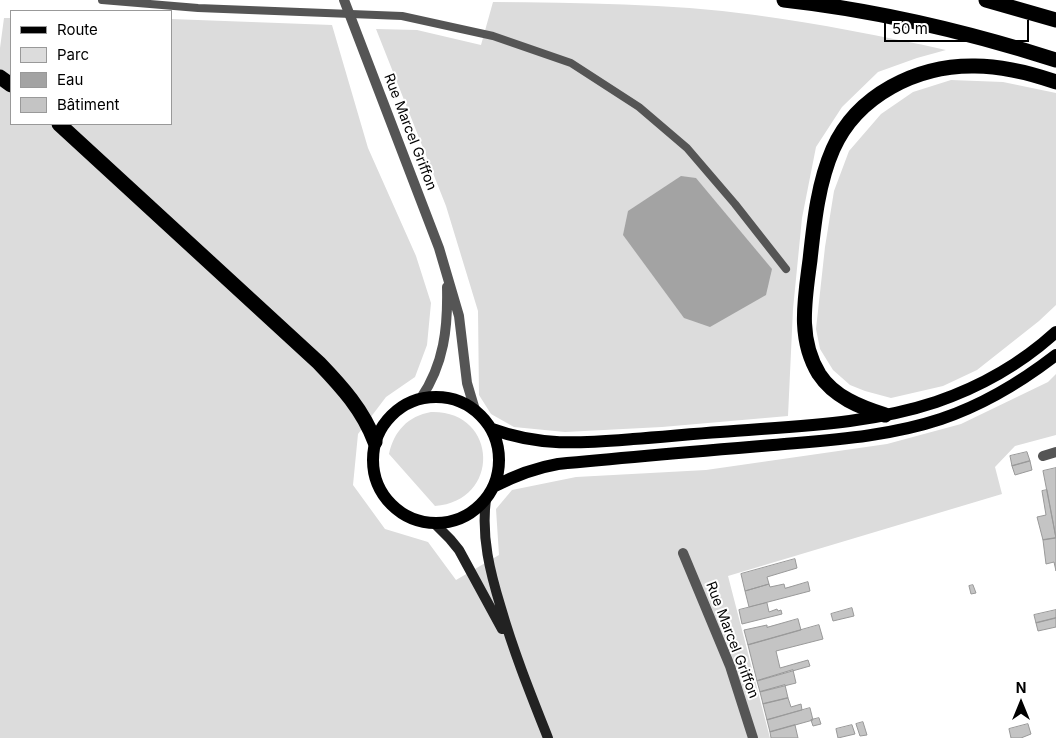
<!DOCTYPE html>
<meta charset="utf-8">
<style>
body{margin:0}
#map{position:relative;width:1056px;height:738px;overflow:hidden;background:#fff;font-family:Inter,sans-serif}
canvas{display:block}
.legend{position:absolute;left:10px;top:10px;width:162px;height:115px;box-sizing:border-box;background:#fff;border:1px solid #999;margin:0;padding:6px 9px;list-style:none;font-size:15px;color:#000}
.legend li{display:flex;align-items:center;gap:10px;height:25px}
.legend b{width:25px;border:1px solid #999}
.north{position:absolute;left:996px;top:678px;width:50px;height:50px;-webkit-text-stroke:4px #fff;paint-order:stroke;rotate:0deg;font-size:14px;font-weight:700;line-height:20px;text-align:center;color:#000}
.north::after{content:'';display:block;margin:auto;width:18px;height:22px;background:#000;clip-path:polygon(50% 0,100% 100%,50% 72%,0 100%)}
.scale{position:absolute;left:884px;top:20px;width:145px;height:22px;box-sizing:border-box;border:2px solid #000;border-top:0;padding-left:6px;font-size:15px;line-height:18px;white-space:nowrap;color:#000;-webkit-text-stroke:4px #fff;paint-order:stroke}
</style>
<div id="map">
<canvas width="1056" height="738"></canvas>
<ul class="legend">
<li><b style="height:6px;background:#000"></b>Route</li>
<li><b style="height:14px;background:#dcdcdc"></b>Parc</li>
<li><b style="height:14px;background:#a3a3a3"></b>Eau</li>
<li><b style="height:14px;background:#c4c4c4"></b>Bâtiment</li>
</ul>
<div class="north">N</div>
<div class="scale">50 m</div>
</div>
<script>
const g = document.querySelector('canvas').getContext('2d');
g.lineJoin = 'round';
function fillPath(path, color) {
  g.fillStyle = color;
  g.fill(path, 'evenodd');
}
function trace(path, color, width, dash) {
  g.strokeStyle = color;
  g.lineWidth = width;
  g.lineCap = dash ? 'butt' : 'round';
  g.setLineDash(dash || []);
  g.stroke(path);
}
function write(font, color, halo, rows, align = 'center') {
  g.font = font + ' Inter,sans-serif';
  g.lineWidth = 4;
  g.setLineDash([]);
  g.textBaseline = 'middle';
  g.strokeStyle = halo;
  g.fillStyle = color;
  for (const [text, x, y, turn = 0] of rows) {
    g.save();
    g.translate(x, y);
    g.rotate((+turn || 0) * Math.PI / 180);
    g.textAlign = isNaN(turn) ? turn : align;
    if (halo) g.strokeText(text, 0, 0);
    g.fillText(text, 0, 0);
    g.restore();
  }
}
fillPath(new Path2D(`
 M493,2C580,3 668,3 755,15C820,24 883,36 946,50L917,58L878,72L842,107L816,147L802,218L793,309L788,416L662,427L565,432L514,427L491,414L479,395L478,311L446,206L376,29L417,30L481,45Z
 M4,18H11V124H171V19L332,25L368,148L416,256L431,303L427,345L415,377L386,397L358,434L353,485L385,529L428,542L456,580L499,555L496,509L512,490L576,477L706,470L887,444L961,424L1048,382L1056,374V435L1015,446L995,467L1002,494L728,576L770,738H0V48Z
 M951,80L1003,82L1056,93V305L1039,321L977,370L943,386L891,398L865,391L850,385L833,370L820,349L816,329L825,247L834,191L849,151L881,114L913,92Z
 M431,412C498,410 502,501 435,506L389,454C394,431 408,416 431,412Z`), '#dcdcdc');
fillPath(new Path2D(`
 M681,176L696,178L772,269L766,295L710,327L684,318L623,235L628,211Z`), '#a3a3a3');
const building = new Path2D(`
 M1027,452L1030,461L1012,466L1010,456Z
 M1030,461L1032,470L1015,475L1012,466Z
 M1056,468V538L1043,471Z
 M1047,490L1056,538L1043,540L1037,517L1046,515L1042,491Z
 M1056,538V571L1054,562L1046,564L1043,540Z
 M795,559L797,568L767,577L769,584L745,591L741,574Z
 M808,582L810,591L749,607L745,591L769,584L770,587L784,584L785,588Z
 M973,585L976,593L971,594L969,586Z
 M767,603L769,612L777,609L778,611L781,610L782,614L742,624L739,610Z
 M852,608L854,616L833,621L831,614Z
 M1056,610V618L1036,623L1034,615Z
 M1056,618V627L1038,631L1036,623Z
 M798,619L801,630L748,645L744,630L767,625V627Z
 M819,625L823,639L776,651L780,668L808,660L810,666L757,681L748,645Z
 M793,670L796,683L760,692L757,681Z
 M785,685L788,698L763,704L760,692Z
 M788,698L791,707L801,704L802,710L767,720L763,704Z
 M810,708L813,720L770,732L767,720Z
 M819,718L821,724L813,726L811,720Z
 M863,722L867,735L860,736L856,724Z
 M1028,724L1031,734L1021,738H1011L1009,729Z
 M795,725L798,738H771L770,732Z
 M852,725L855,734L838,738L836,729Z`);
fillPath(building, '#c4c4c4');
trace(building, '#999', 1);
trace(new Path2D(`
 M102,0L198,8L402,16L493,36L571,63L639,107L687,148L735,204L786,269`), '#555', 8);
trace(new Path2D(`
 M344,0L439,248L459,316L467,383L475,410
 M421,398C444,364 448,328 447,287
 M1043,456L1056,452
 M683,553L730,666L753,738`), '#555', 10);
trace(new Path2D(`
 M486,499C481,537 490,572 501,608C514,653 531,695 548,738
 M434,523L450,539L459,550L502,629`), '#222', 10);
trace(new Path2D(`
 M373 460a63 63 0 1 1 126 0a63 63 0 1 1-126 0Z
 M492,429C541,447 582,443 633,439C662,437 691,434 720,432C792,426 867,425 936,402C980,387 1022,363 1056,332
 M493,487C514,476 534,468 558,464C629,457 701,451 773,445C829,440 887,437 941,419C983,405 1021,382 1056,355`), '#000', 12);
trace(new Path2D(`
 M784,0C876,10 968,32 1056,60
 M986,0L1056,20
 M0,77L11,85
 M59,124L319,363C342,387 363,410 375,442
 M885,415C860,407 834,397 819,374C797,338 805,299 810,260C814,223 818,183 833,149C857,95 917,65 975,66C1003,66 1030,73 1056,82`), '#000', 15);
write('14px', '#000', '#fff', [
 ["Rue Marcel Griffon",410,132,69],
 ["Rue Marcel Griffon",732,640,69]
]);
</script>
